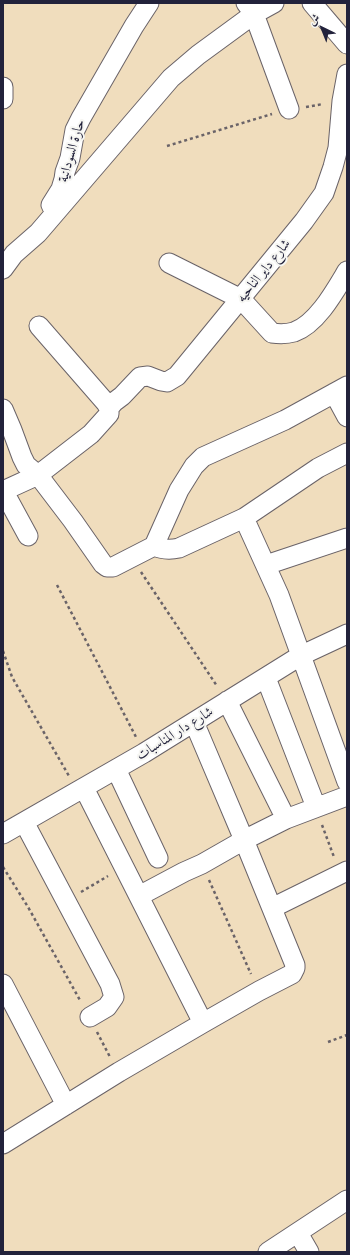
<!DOCTYPE html>
<meta charset="utf-8">
<style>
body{margin:0}
#map{position:relative;width:350px;height:1255px;overflow:hidden;background:#f0ddbd;font-family:"Gentium Book Plus",Amiri,serif}
canvas{display:block}
.frame{position:absolute;inset:0;border:4px solid #22223b;pointer-events:none}
.north{position:absolute;left:302px;top:8px;width:40px;height:40px;-webkit-text-stroke:3px #f6f6f2;paint-order:stroke;rotate:317deg;font-size:11px;font-weight:700;line-height:16px;text-align:center;color:#22223b}
.north::after{content:'';display:block;margin:auto;width:14px;height:18px;background:#22223b;clip-path:polygon(50% 0,100% 100%,50% 72%,0 100%)}
</style>
<div id="map">
<canvas width="350" height="1255"></canvas>
<div class="frame"></div>
<div class="north">ش</div>
</div>
<script>
const g = document.querySelector('canvas').getContext('2d');
g.lineJoin = 'round';
function trace(path, color, width, dash) {
  g.strokeStyle = color;
  g.lineWidth = width;
  g.lineCap = dash ? 'butt' : 'round';
  g.setLineDash(dash || []);
  g.stroke(path);
}
function write(font, color, halo, rows, align = 'center') {
  g.font = font + ' "Gentium Book Plus",Amiri,serif';
  g.lineWidth = 4;
  g.setLineDash([]);
  g.textBaseline = 'middle';
  g.strokeStyle = halo;
  g.fillStyle = color;
  for (const [text, x, y, turn = 0] of rows) {
    g.save();
    g.translate(x, y);
    g.rotate((+turn || 0) * Math.PI / 180);
    g.textAlign = isNaN(turn) ? turn : align;
    if (halo) g.strokeText(text, 0, 0);
    g.fillText(text, 0, 0);
    g.restore();
  }
}
const street = new Path2D(`
 M246,3L254,14L289,109
 M312,3L347,44
 M3,87V99
 M51,205L61,189L64,179L65,172L70,158L75,130L81,118L134,26L149,3
 M169,263L241,299L272,333C279,334 287,334 294,332C317,324 335,291 347,271
 M3,269L14,254L38,233L171,78L198,55L254,14L274,3
 M334,393L347,417
 M109,408L114,402L122,396L140,377L148,376L161,381L167,382L177,376L304,221L324,193L333,167L338,148L342,101L347,74
 M3,409L12,430L22,457L26,465L38,475L73,521L103,564L107,567H113L154,546L179,490L194,466L203,457L285,420L347,386
 M3,490L28,536
 M3,491L38,475L91,434L109,414V408L106,403L39,326
 M244,518L279,595L347,782
 M154,546C163,550 170,550 179,548L244,518L318,468L347,453
 M266,565L347,538
 M266,678L316,807
 M227,701L286,819
 M116,769L158,858
 M84,788L203,1023
 M24,822L110,984L114,997L107,1007L90,1017
 M3,834L144,753L300,656L347,634
 M139,896L184,872L202,864L244,840L286,819L347,796
 M272,908L347,871
 M3,984L66,1105
 M3,1144L119,1072L203,1023L259,991L292,974L295,968V965L244,840L194,722
 M298,1233L309,1252
 M268,1252L347,1200`);
trace(street, '#6a6368', 21);
trace(new Path2D(`
 M306,107L323,104
 M167,146L272,114
 M141,572L217,686
 M57,585L136,737
 M3,651L12,677L69,776
 M322,825L334,857
 M3,867L28,907L81,1002
 M209,880L251,974
 M81,892L108,876
 M97,1032L110,1057
 M328,1042L347,1035`), '#6a6368', 2.5, [3, 3]);
trace(street, '#fff', 19);
write('14px', '#22223b', '#f6f6f2', [
 ["حارة السودانية",72,151,-74],
 ["شارع داير الناحيه",264,271,-51],
 ["شارع دار المناسبات",175,734,-32]
]);
</script>
